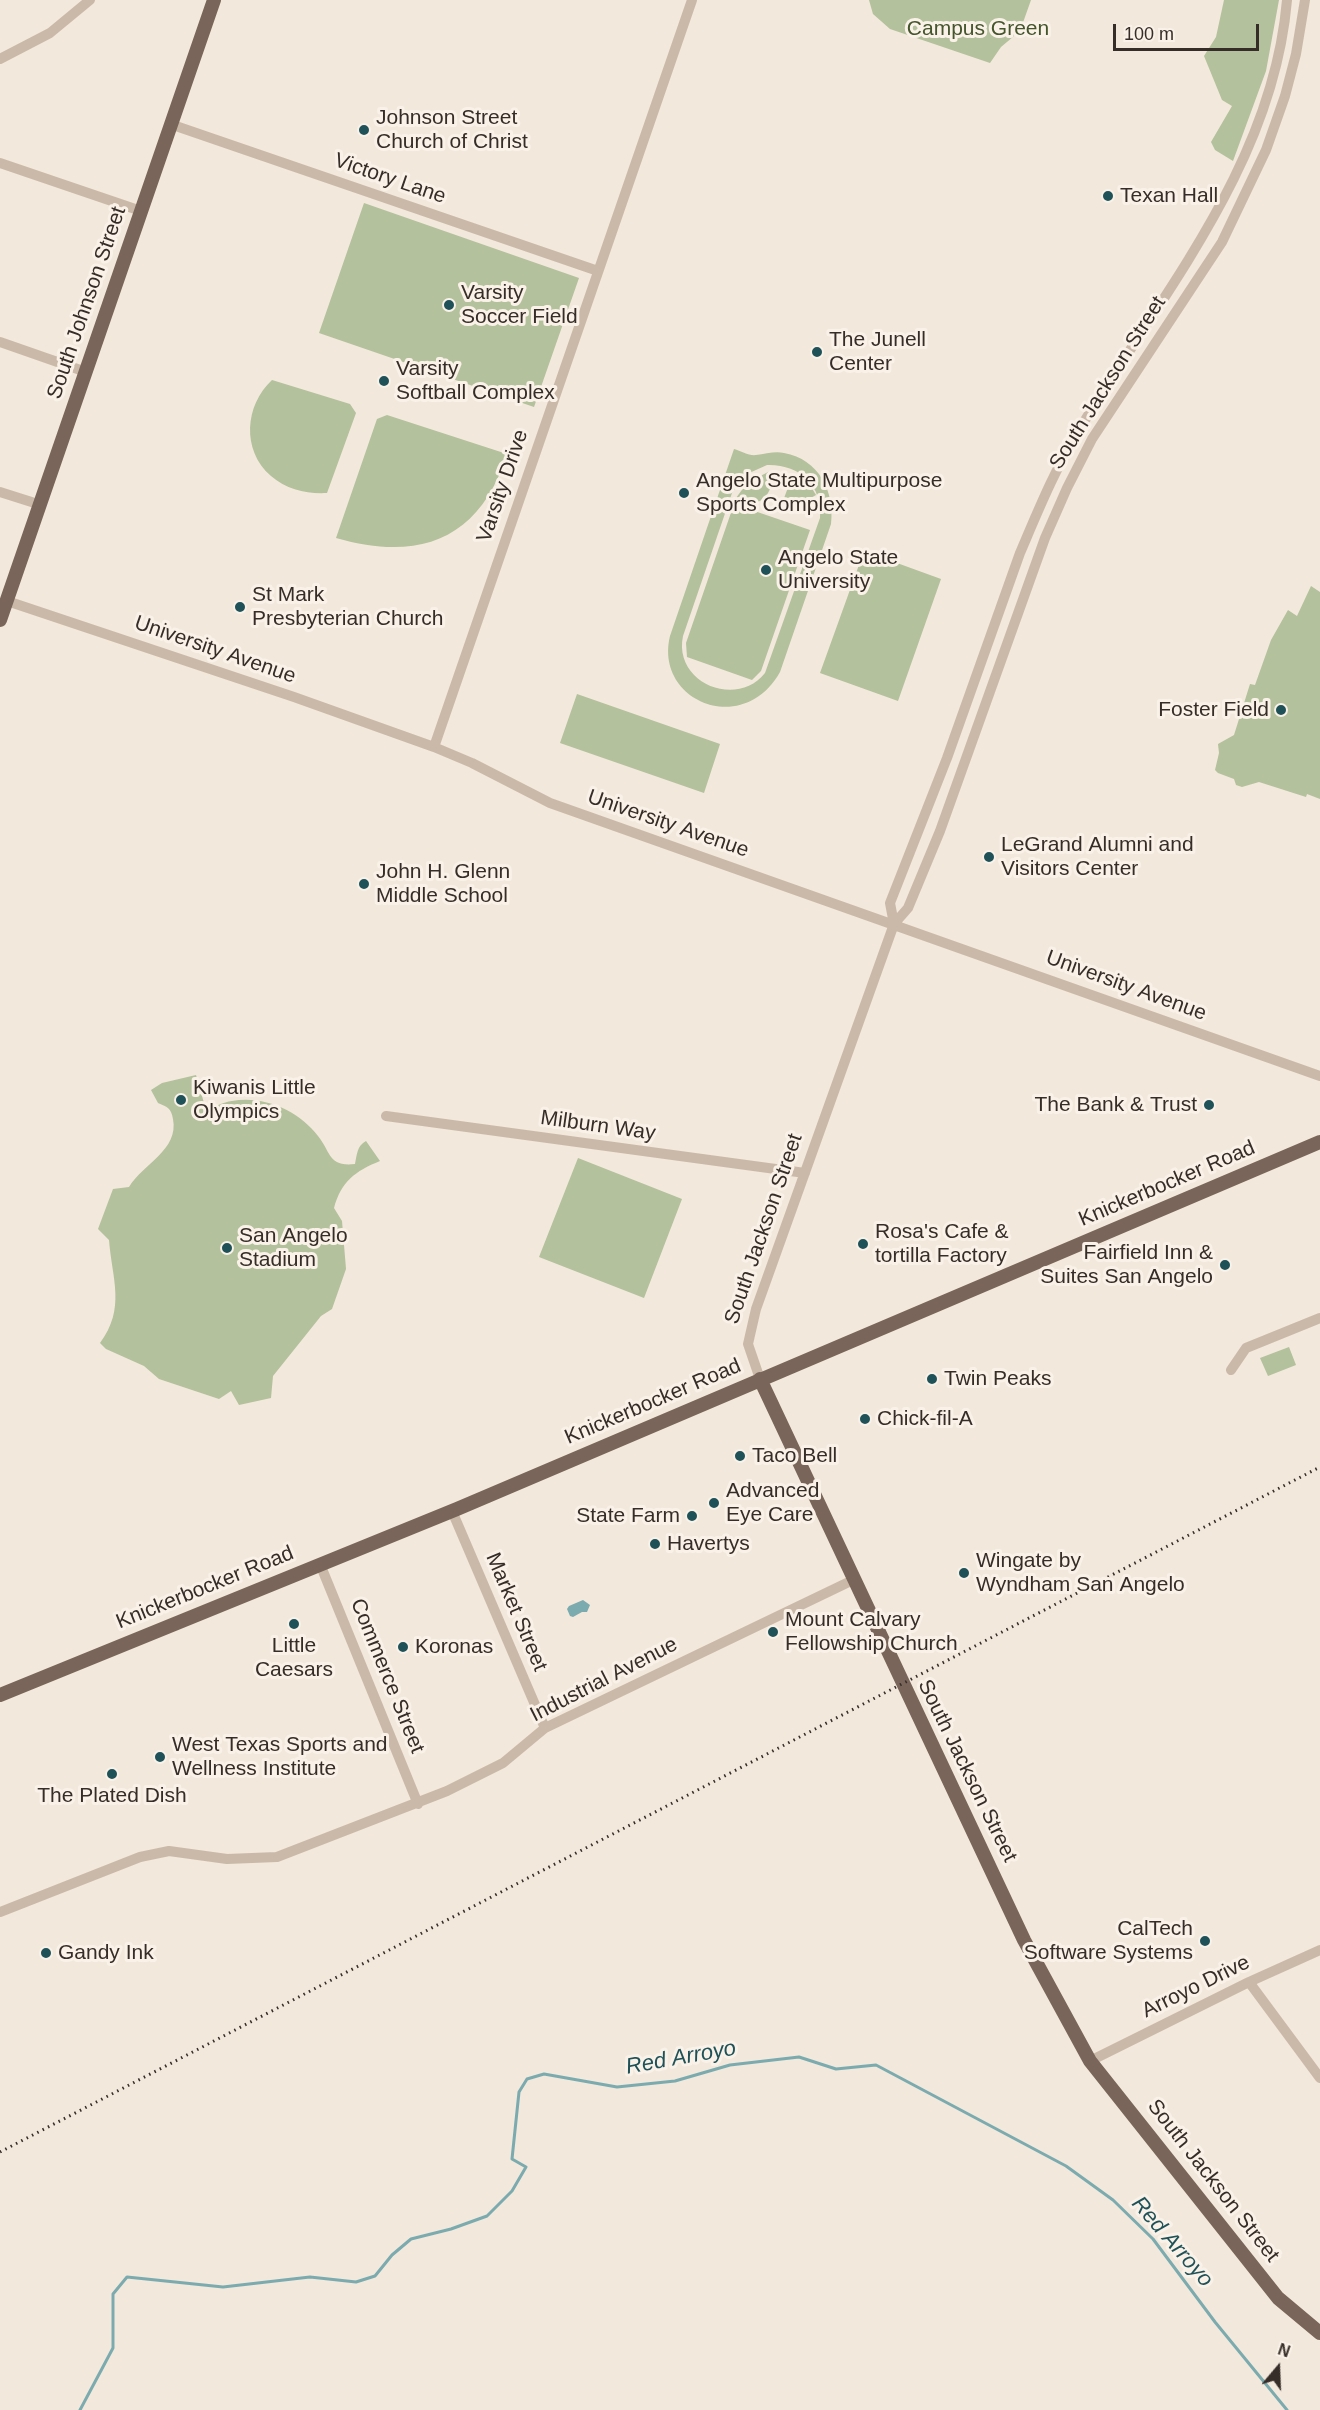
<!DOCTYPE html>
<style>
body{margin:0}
#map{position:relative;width:1320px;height:2410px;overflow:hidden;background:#f2e8dc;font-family:Arial,sans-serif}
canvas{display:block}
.north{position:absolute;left:1248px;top:2338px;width:60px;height:60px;-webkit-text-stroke:4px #faf2e8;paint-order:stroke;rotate:19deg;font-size:16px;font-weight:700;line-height:24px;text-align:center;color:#372d28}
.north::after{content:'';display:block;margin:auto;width:21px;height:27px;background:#372d28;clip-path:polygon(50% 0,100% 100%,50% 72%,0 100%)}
.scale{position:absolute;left:1113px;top:24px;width:146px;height:27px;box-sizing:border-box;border:3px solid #372d28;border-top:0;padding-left:8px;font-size:18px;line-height:21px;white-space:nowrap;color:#372d28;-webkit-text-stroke:4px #faf2e8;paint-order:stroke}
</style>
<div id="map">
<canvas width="1320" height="2410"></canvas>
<div class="north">N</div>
<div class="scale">100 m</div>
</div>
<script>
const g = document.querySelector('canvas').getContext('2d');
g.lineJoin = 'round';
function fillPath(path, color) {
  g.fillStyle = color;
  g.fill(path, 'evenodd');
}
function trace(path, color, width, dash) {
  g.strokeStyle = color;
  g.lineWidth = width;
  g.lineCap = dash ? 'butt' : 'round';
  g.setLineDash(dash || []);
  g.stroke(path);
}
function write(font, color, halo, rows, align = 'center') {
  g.font = font + ' Arial,sans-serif';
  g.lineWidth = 6;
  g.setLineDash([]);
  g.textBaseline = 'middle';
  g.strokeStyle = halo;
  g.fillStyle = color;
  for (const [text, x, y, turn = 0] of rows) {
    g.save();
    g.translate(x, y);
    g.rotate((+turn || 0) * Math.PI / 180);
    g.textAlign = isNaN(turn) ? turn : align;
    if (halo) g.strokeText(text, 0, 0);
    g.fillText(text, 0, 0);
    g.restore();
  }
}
fillPath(new Path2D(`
 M869,0H1031L1020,31L1001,47L990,63L890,29L873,14Z
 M1224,0H1279L1266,71L1233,161L1215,150L1211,142L1232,106L1222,100L1204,56L1216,37Z
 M364,203L579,278L534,407L319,333Z
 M272,380L350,404L356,413L327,493C307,494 287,490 271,476C241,450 245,405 272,380Z
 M387,415L507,454C480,540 419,562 336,538L377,419Z
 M734,449C741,451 749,456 756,455C766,454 775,451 784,453C819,459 835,492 831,524L780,672C743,738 654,701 670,636ZM767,465C799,464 823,485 820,518L765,673C737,709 673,683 683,636L732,493L747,474Z
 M770,471C778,492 756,514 736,498L747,483Z
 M793,474L808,482L816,495L784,513L780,509Z
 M734,504L810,530L761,671L752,680L687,657L686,643Z
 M864,551L941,579L898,701L820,673Z
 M1311,586L1320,592V799L1307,794L1306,797L1259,782L1242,787L1236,785L1234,779L1218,773L1215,770L1219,753L1218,744L1234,735L1250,684L1255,685L1271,640L1288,610L1297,616Z
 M577,694L720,744L704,793L560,743Z
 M196,1075L206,1110C215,1107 223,1102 232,1101C264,1095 299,1111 318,1136C331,1152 328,1167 355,1164C357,1154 357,1146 366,1141L380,1161C355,1171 341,1182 334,1208L342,1221L346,1269L332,1309L321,1316L273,1376L271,1398L239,1405L231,1391L219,1399L159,1379L144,1366L106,1349L100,1343C126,1308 112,1279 109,1240L98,1229L113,1189L129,1187C143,1164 179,1150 173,1119C171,1108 168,1107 158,1103L151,1090L162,1083Z
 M578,1158L682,1199L644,1298L539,1257Z
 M1289,1347L1296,1365L1268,1376L1260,1358Z`), '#b3c19c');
fillPath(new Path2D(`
 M583,1600L590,1605L587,1612H582L573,1617L570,1616L567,1609L569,1606Z`), '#7babaf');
trace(new Path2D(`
 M80,2410L113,2348V2294L127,2277L223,2287L310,2277L356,2282L375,2276L392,2255L411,2239L451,2229L487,2216L512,2191L526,2167L512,2159L519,2092L527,2079L544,2074L617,2087L675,2081L730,2065L799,2057L836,2069L876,2065L1066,2166L1113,2200L1153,2239L1215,2322L1287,2410`), '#7babaf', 3);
trace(new Path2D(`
 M0,59L50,33L90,0
 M170,124L598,271
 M0,163L141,211
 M0,342L86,372
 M0,492L41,505
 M7,601L294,697L434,747L472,763L550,803L1320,1076
 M434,747L692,0
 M894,924L890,903L947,758L1020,553C1038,511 1055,469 1079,430C1161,294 1273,165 1287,0
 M386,1116L805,1173
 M1231,1370L1246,1348L1320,1318
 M760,1379L748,1344L756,1309L894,924L908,908L940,831L1045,538L1067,488L1092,439L1222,242L1266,150L1285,96L1296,54L1305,0
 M452,1511L545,1728
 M320,1564L418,1804
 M0,1912L140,1857L169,1851L227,1859L277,1857L447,1791L503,1763L545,1728L853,1580
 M1249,1982L1320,2078
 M1090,2061L1249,1982L1320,1950`), '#cab9a8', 10);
trace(new Path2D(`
 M0,620L214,0
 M760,1379L1024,1940L1090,2061L1278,2298L1320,2333
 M0,1695L457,1509L1320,1142`), '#796559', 14);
trace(new Path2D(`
 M0,2152L1320,1467`), '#372d28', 3, [1.5, 4.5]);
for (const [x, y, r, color] of [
 [364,130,6,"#1e5258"],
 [1108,196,6,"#1e5258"],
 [449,305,6,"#1e5258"],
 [817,352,6,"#1e5258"],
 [384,381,6,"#1e5258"],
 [684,493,6,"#1e5258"],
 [766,570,6,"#1e5258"],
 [240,607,6,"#1e5258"],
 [1281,710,6,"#1e5258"],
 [989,857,6,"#1e5258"],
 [364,884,6,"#1e5258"],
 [181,1100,6,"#1e5258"],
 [1209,1105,6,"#1e5258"],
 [863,1244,6,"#1e5258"],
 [227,1248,6,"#1e5258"],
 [1225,1265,6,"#1e5258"],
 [932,1379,6,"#1e5258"],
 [865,1419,6,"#1e5258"],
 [740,1456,6,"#1e5258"],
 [714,1503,6,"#1e5258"],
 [692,1516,6,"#1e5258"],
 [655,1544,6,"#1e5258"],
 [964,1573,6,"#1e5258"],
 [294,1624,6,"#1e5258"],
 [773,1632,6,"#1e5258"],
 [403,1647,6,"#1e5258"],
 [160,1757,6,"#1e5258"],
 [112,1774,6,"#1e5258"],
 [1205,1941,6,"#1e5258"],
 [46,1953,6,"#1e5258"]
]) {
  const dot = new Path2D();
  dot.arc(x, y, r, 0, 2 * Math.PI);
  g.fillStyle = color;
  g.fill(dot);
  trace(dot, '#faf2e8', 2);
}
write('21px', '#44552c', '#faf2e8', [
 ["Campus Green",978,29]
]);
write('21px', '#372d28', '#faf2e8', [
 ["Johnson Street",376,118],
 ["Church of Christ",376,142],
 ["Texan Hall",1120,196],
 ["Varsity",461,293],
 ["Soccer Field",461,317],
 ["The Junell",829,340],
 ["Center",829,364],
 ["Varsity",396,369],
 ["Softball Complex",396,393],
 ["Angelo State Multipurpose",696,481],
 ["Sports Complex",696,505],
 ["Angelo State",778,558],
 ["University",778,582],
 ["St Mark",252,595],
 ["Presbyterian Church",252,619],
 ["Foster Field",1269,710,"right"],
 ["LeGrand Alumni and",1001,845],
 ["Visitors Center",1001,869],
 ["John H. Glenn",376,872],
 ["Middle School",376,896],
 ["Kiwanis Little",193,1088],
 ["Olympics",193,1112],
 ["The Bank & Trust",1197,1105,"right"],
 ["Rosa's Cafe &",875,1232],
 ["tortilla Factory",875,1256],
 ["San Angelo",239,1236],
 ["Stadium",239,1260],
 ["Fairfield Inn &",1213,1253,"right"],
 ["Suites San Angelo",1213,1277,"right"],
 ["Twin Peaks",944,1379],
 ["Chick-fil-A",877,1419],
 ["Taco Bell",752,1456],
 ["Advanced",726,1491],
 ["Eye Care",726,1515],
 ["State Farm",680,1516,"right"],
 ["Havertys",667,1544],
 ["Wingate by",976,1561],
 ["Wyndham San Angelo",976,1585],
 ["Mount Calvary",785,1620],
 ["Fellowship Church",785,1644],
 ["Little",294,1646,"center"],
 ["Caesars",294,1670,"center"],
 ["Koronas",415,1647],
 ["West Texas Sports and",172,1745],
 ["Wellness Institute",172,1769],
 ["The Plated Dish",112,1796,"center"],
 ["CalTech",1193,1929,"right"],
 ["Software Systems",1193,1953,"right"],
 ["Gandy Ink",58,1953]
], 'left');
write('21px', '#372d28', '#faf2e8', [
 ["Victory Lane",390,179,19],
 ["South Johnson Street",87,303,-71],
 ["South Jackson Street",1108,383,-58],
 ["Varsity Drive",503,486,-71],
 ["University Avenue",215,650,19],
 ["University Avenue",668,824,19],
 ["University Avenue",1126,986,20],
 ["Milburn Way",598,1126,8],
 ["Knickerbocker Road",1167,1184,-23],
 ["South Jackson Street",764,1229,-71],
 ["Knickerbocker Road",653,1402,-23],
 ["Knickerbocker Road",205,1588,-22],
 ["Market Street",516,1612,67],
 ["Commerce Street",387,1676,68],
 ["Industrial Avenue",604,1680,-27],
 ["South Jackson Street",967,1771,64],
 ["Arroyo Drive",1196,1987,-26],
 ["South Jackson Street",1213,2181,52]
]);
write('italic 22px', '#1e5258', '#faf2e8', [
 ["Red Arroyo",681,2058,-10],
 ["Red Arroyo",1172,2242,49]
]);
</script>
